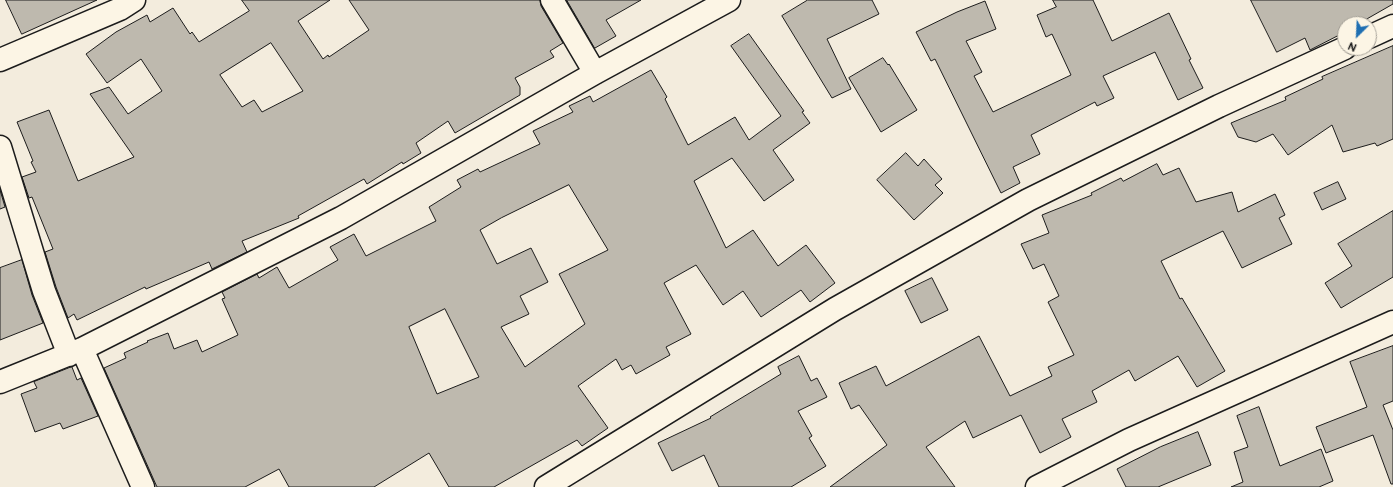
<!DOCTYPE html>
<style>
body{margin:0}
#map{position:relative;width:1393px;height:487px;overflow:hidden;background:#f3ecdd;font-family:"Balsamiq Sans",sans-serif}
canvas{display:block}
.north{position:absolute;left:1337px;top:16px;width:40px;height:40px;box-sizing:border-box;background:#fcf5e5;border:1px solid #a29e95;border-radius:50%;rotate:204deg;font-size:11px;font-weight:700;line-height:16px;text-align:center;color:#1c1c1c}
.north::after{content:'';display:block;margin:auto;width:14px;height:18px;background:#1f6fb2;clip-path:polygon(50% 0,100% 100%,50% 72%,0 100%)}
</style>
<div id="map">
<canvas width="1393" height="487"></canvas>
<div class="north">N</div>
</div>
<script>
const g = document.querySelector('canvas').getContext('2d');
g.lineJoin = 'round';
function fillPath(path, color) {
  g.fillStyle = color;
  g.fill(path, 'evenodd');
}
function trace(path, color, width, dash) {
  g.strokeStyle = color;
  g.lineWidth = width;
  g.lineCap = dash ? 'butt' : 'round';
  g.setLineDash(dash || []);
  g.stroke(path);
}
const building = new Path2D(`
 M6,0H97L22,34Z
 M242,0H330L298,21L323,59L328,55L329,57L369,30L349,0H540L541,6L563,43L550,51L554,57L515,78L520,87V95L455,133L448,121L416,143L421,153L403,164L402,162L367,184L364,179L298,216L299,218L242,241L247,252L212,269L209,262L146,289L145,287L77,320L74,314L68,318L56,287L45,252L53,249L32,197L29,198L22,177L36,172L31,162L33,161L17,122L49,110L78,181L134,157L90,94L109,87L128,114L162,91L141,59L107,83L86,54L116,32L147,15L150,22L173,8L190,34L192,32L199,42L249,11ZM271,43L303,91L262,112L254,100L242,107L220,75Z
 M567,0H641L606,20L616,36L595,48Z
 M808,0H872L879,14L827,39L851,89L832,98L782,16Z
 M1053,0H1093L1112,41L1169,13L1191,59L1189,60L1203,88L1178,100L1155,52L1103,76L1114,98L1097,106L1095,102L1031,135L1040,154L1013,167L1020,183L1001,193L935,59L931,61L916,32L957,12L985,1L996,29L966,41L982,72L974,76L993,112L1071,75L1052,34L1046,37L1037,15L1056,7Z
 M1251,0H1393V4L1358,24H1345V32L1310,50L1305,38L1277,52Z
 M749,34L804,111L802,112L810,123L773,150L794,180L764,201L732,158L694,181L726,248L753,230L778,266L806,245L835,283L810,302L801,290L761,317L743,291L723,305L696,265L664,283L691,334L666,347L670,355L636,374L631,365L622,370L616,359L578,386L608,428L582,446L577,440L494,487H449L429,453L374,487H289L279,469L245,487H157L104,368L126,358L124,353L148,342L147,341L168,333L174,349L197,340L202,352L238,335L222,299L225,298L222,292L257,274L259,278L277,267L289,288L338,260L330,247L354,234L366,256L436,221L429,207L461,187L457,180L478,169L480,172L540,144L533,131L573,112L569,106L590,96L593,102L651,70L667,97L665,99L688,145L735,117L749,140L781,116L731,46ZM569,185L608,250L559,274L585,324L525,367L501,327L529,314L520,296L548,282L531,248L497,264L480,230L501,218ZM445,309L479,377L437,394L409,327Z
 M1393,46V139L1377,146L1375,143L1343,152L1332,125L1288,155L1273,134L1256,142L1238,137L1231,123L1286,100L1285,97L1323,79L1322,77Z
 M883,58L888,65L889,64L917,110L881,132L849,78Z
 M906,153L918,166L924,159L942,179L935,185L943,193L914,220L877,180Z
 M1157,164L1163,175L1179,168L1196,202L1232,192L1238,212L1275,194L1285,215L1279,218L1292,244L1242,268L1223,231L1161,261L1180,299L1182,298L1225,371L1197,387L1178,356L1135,381L1129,370L1092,391L1097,402L1062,419L1071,437L1040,453L1021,415L973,438L965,421L926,447L955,487H830L887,445L859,405L851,409L839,383L876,366L886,386L979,336L1010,396L1052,376L1048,367L1074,355L1048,302L1059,296L1044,264L1033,269L1021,244L1049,233L1042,215L1092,195L1091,193L1121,178L1123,181Z
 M1338,182L1346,199L1322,210L1314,193Z
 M0,190L5,207L0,209Z
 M1393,211V277L1341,308L1325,283L1352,266L1338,244Z
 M22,260L32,295L43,323L0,340V268Z
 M932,278L948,310L921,323L905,291Z
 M1393,346V401L1383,405L1393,430V484H1391L1373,435L1326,453L1316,427L1367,407L1350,362Z
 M799,356L811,381L817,378L827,397L798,411L812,436L809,438L826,466L791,487H719L704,455L672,471L658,443L711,418L710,417L781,374L778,367Z
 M72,367L77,380L81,378L98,416L63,429L60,423L35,432L21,394L37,388L34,382Z
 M1259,407L1280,466L1321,449L1333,481L1319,487H1231L1243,482L1234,452L1248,447L1237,416Z
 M1198,432L1211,465L1158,487H1126L1117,469L1160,447Z`);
fillPath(building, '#beb9ae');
trace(building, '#1c1c1c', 1);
const minor = new Path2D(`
 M552,0L595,73
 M1369,37L1393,26
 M0,60L120,9L134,0
 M0,147L44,291L69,355
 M82,349L143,487
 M0,382L82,349L341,218L595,73L729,0
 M546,487L835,309L1028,200L1219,106L1345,48
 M1037,487L1129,440L1393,322`);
trace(minor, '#1c1c1c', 25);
trace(minor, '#fcf5e5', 22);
</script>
